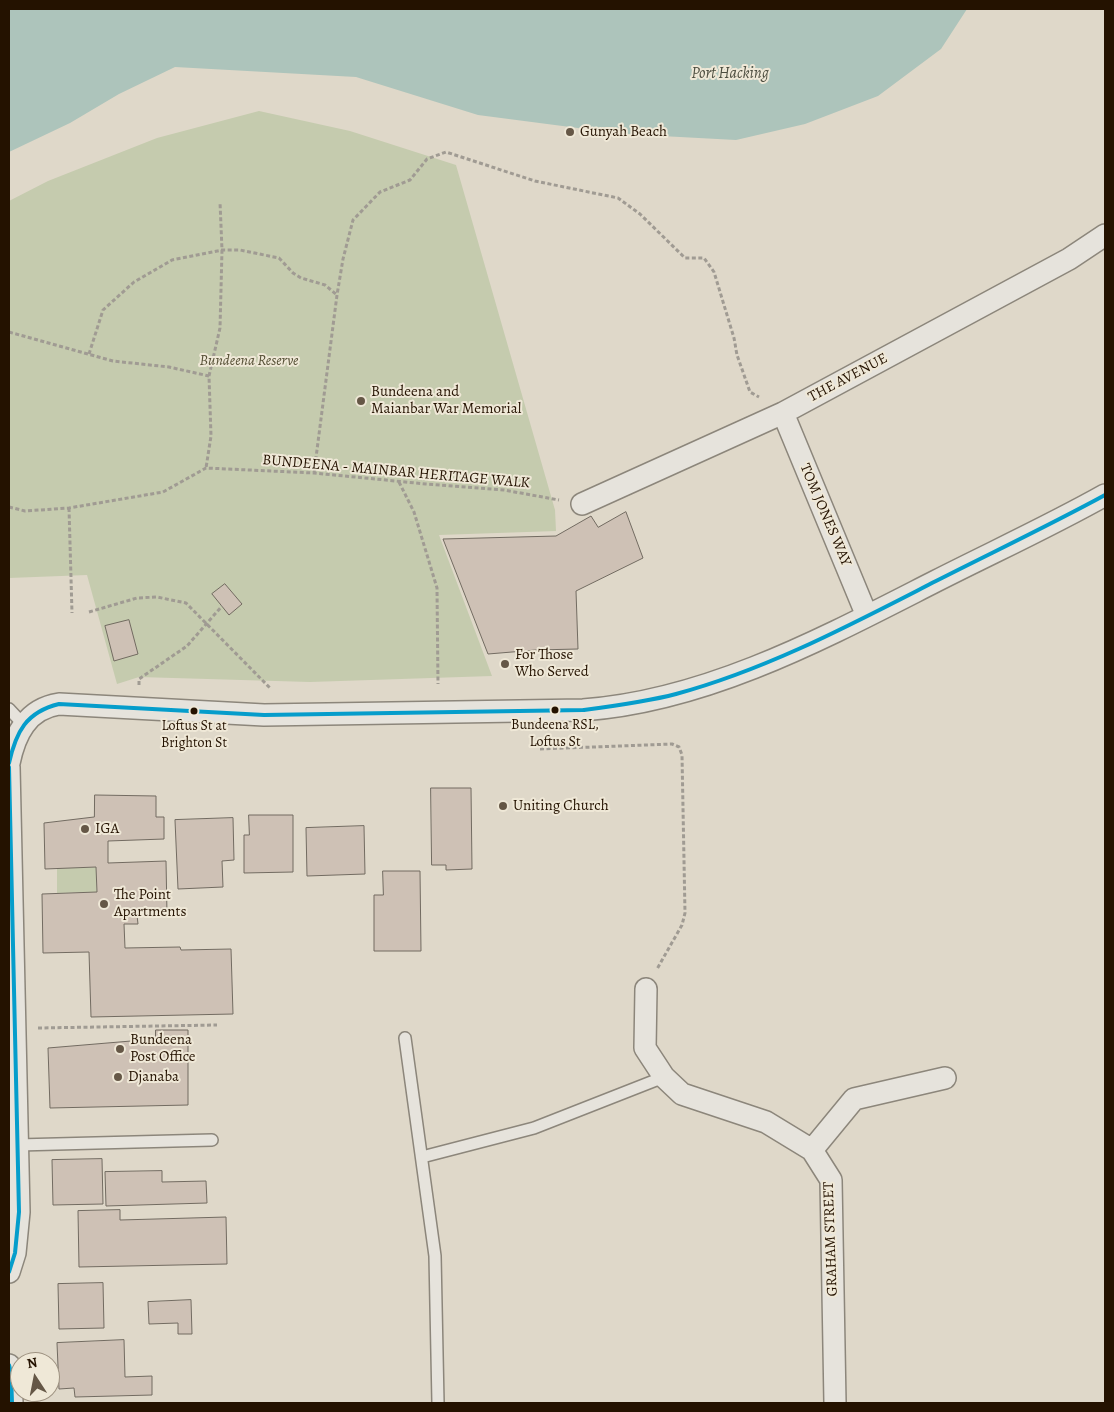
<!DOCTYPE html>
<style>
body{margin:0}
#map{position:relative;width:1114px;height:1412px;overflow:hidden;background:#dfd8c9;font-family:Alegreya,serif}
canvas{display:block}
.frame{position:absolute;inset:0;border:10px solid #241200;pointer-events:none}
.north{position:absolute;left:10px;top:1352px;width:50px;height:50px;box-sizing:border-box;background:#efe8d7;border:1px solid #9e9281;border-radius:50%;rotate:349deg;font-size:14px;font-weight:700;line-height:20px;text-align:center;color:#241200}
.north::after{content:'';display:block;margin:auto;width:18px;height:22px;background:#655746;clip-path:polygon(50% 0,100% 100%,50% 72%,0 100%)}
</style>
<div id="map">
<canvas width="1114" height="1412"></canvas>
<div class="frame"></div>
<div class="north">N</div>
</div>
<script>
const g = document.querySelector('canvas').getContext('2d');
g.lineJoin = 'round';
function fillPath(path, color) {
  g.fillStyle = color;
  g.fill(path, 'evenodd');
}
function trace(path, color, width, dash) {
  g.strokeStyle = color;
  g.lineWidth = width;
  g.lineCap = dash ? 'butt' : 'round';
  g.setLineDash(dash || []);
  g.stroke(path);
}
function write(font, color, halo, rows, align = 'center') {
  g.font = font + ' Alegreya,serif';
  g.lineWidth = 4;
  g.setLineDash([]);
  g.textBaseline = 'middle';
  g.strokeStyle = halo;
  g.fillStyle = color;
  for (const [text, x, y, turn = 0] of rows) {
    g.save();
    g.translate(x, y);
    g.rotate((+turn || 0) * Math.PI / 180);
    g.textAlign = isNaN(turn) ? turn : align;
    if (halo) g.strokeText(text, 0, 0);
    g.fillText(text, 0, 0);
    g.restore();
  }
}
fillPath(new Path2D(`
 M259,111L350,131L456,165L555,510L556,531L439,535L492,676L310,682L139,677L117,684L87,575L9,578V201L48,181L157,138Z
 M96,867L97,892L57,893V868Z`), '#c5cbae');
fillPath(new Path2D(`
 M9,9H967L941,49L878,96L805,124L736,140L624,134L478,115L356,77L175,67L119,94L70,123L9,152Z`), '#adc4bb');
const building = new Path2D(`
 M626,512L643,558L576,591L578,649L536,650L488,654L443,539L556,536L591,516L598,527Z
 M225,584L242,604L229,615L212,594Z
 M129,620L138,654L114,661L105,626Z
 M431,788H471L472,869L446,870V865H432Z
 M95,795L156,796V817H164V839L108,841V863L166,861L167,914L137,915L138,924H124L125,948L180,947L181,950L231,949L233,1014L91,1017L89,952L43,953L42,894L97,892L96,867L45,869L44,823L94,817Z
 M249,815H293V872L244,873V835H249Z
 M233,818L234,860L222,861L223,887L178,889L175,820Z
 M364,826L365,874L307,876L306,828Z
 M383,871H420L421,951H374V895H383Z
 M156,1030H188V1105L50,1108L48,1048L155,1039Z
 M102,1159L103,1204L53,1205L52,1160Z
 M162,1171V1182L206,1181L207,1203L106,1206L105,1172Z
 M120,1210V1220L226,1217L227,1264L79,1267L78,1211Z
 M103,1283L104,1328L59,1329L58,1284Z
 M191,1300L192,1334H178V1323L149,1324L148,1302Z
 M124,1340L125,1377L152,1376V1395L75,1397L74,1388L59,1389L57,1343Z`);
fillPath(building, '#cec1b5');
trace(building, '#726b61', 1);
const service = new Path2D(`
 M9,709L24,725
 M405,1038L435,1256L438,1403
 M18,1145L212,1140
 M422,1157L534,1128L664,1077`);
const minor = new Path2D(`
 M783,413L867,616
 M582,504L783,413L1069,259L1105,235
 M9,763C15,734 27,709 59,704L264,715L583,710C708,701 826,637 936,581C993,552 1050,526 1105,495
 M9,767L19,1212L15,1253L9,1272
 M646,989L645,1048L664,1077L682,1094L766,1122L812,1150
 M9,1365L11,1373L12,1403
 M835,1403L831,1180L812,1150L854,1099L945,1078`);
trace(service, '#8c867b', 14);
trace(minor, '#8c867b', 24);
trace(new Path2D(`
 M9,332L113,361L169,367L209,376L211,436L206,468
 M89,354L103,310L134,282L172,260L222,250H240L279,258L293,273L301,278L325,285L337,295
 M209,376L220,328L222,250L220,202
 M314,473L337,295L343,259L353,220L380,192L410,180L427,159L446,152L535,181L618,198L640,214L685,258H704L714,272L734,338L737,355L750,392L759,397
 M399,482L414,512L437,588L438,684
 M9,507L25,511L69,508L163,492L206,468L314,473L426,484L504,490L559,500
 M69,508L72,613
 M89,612L137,598L157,597L186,603L271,689
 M139,685V679L187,646L222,606
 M540,749L672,744L679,747L682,755L685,913L682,925L657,969
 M38,1028L217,1025`), '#a09b93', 3, [4, 2.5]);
trace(service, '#e6e3dc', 11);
trace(minor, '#e6e3dc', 21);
trace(new Path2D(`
 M9,763C16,732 26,712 59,704L264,715L583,710C614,706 646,702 676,694C768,669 852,624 936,581C993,552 1050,525 1105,495
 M9,767L19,1212L15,1253L9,1272
 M9,1365L11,1373L12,1403`), '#059dcb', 4);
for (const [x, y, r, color] of [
 [570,132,5,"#655746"],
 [361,401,5,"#655746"],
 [505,664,5,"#655746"],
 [555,710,4.5,"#241200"],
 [194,711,4.5,"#241200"],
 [503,806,5,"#655746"],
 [85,829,5,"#655746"],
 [104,904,5,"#655746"],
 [120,1049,5,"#655746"],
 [118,1077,5,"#655746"]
]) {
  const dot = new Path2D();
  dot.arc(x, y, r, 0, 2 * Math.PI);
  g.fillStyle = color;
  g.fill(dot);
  trace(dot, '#efe8d7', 2);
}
write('14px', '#241200', '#efe8d7', [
 ["Bundeena RSL,",555,726],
 ["Loftus St",555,743],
 ["Loftus St at",194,727],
 ["Brighton St",194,744]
]);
write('15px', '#241200', '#efe8d7', [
 ["Gunyah Beach",580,132],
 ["Bundeena and",371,392],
 ["Maianbar War Memorial",371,409],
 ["For Those",515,655],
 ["Who Served",515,672],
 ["Uniting Church",513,806],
 ["IGA",95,829],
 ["The Point",114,895],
 ["Apartments",114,912],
 ["Bundeena",130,1040],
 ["Post Office",130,1057],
 ["Djanaba",128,1077]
], 'left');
write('italic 15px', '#554f35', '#efe8d7', [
 ["Bundeena Reserve",249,361]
]);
write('15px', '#241200', '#efe8d7', [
 ["THE AVENUE",848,378,-28],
 ["BUNDEENA - MAINBAR HERITAGE WALK",396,472,5],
 ["TOM JONES WAY",825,515,67],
 ["GRAHAM STREET",831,1239,-92]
]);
write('italic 16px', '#4c4d3f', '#efe8d7', [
 ["Port Hacking",730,74]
]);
</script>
